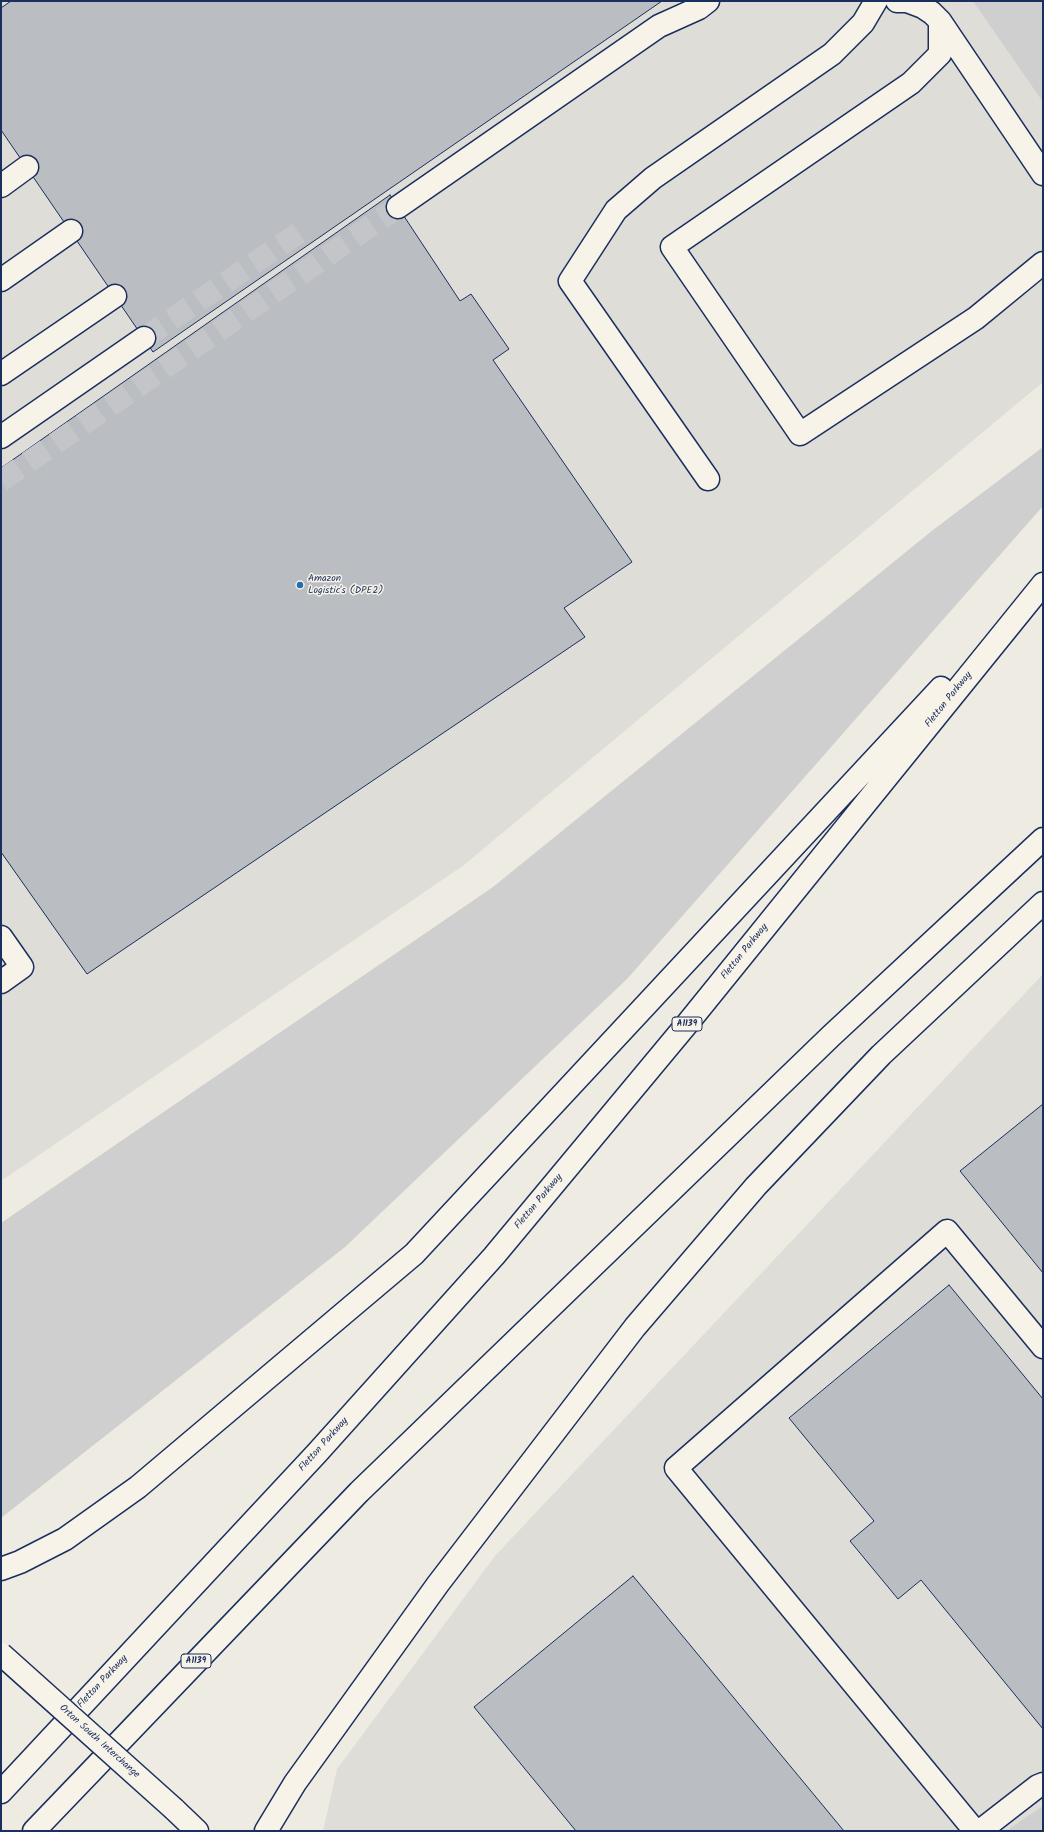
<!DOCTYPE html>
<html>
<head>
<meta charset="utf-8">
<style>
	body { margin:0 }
	#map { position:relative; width:1044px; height:1832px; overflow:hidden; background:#eeebe2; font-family:Kalam,sans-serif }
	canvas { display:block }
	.frame { position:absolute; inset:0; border:2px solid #1b2f5e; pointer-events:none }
</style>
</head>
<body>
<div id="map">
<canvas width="1044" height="1832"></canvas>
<div class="frame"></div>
</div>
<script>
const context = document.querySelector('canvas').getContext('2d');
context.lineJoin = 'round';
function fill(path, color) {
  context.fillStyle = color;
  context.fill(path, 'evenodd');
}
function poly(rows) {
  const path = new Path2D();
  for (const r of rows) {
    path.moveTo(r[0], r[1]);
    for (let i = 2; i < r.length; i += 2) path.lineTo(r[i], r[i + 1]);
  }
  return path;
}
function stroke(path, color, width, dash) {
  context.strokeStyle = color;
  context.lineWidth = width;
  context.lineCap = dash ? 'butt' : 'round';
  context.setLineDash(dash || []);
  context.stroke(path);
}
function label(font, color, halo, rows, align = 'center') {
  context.font = font + ' Kalam,sans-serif';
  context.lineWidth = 3;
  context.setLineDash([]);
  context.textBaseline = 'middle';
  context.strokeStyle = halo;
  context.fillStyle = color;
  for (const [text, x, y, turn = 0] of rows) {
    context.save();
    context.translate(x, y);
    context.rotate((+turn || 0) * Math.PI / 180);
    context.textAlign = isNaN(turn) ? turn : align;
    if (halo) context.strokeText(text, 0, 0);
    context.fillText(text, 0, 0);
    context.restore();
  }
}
const built = poly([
	[1,1,1043,1,1043,382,464,865,1,1181],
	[1043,974,1043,1831,323,1831,337,1769,495,1556]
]);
const green = poly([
	[973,1,1043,1,1043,102],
	[1043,447,1043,506,627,979,345,1247,1,1518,1,1223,493,887,933,530],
	[1043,1806,1043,1831,1006,1831]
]);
const building = poly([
	[11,1,662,1,153,352,1,130,1,8,11,1],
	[390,195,460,301,471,294,509,349,493,360,632,562,564,608,585,637,87,974,1,852,1,468,390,195],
	[1043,1104,1043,1273,960,1171,1043,1104],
	[949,1285,1043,1399,1043,1729,921,1580,898,1599,850,1541,874,1521,789,1418,949,1285],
	[633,1576,844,1831,576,1831,474,1707,633,1576]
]);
const minorTunnel = poly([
	[144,338,303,230],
	[1,481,398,207]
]);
const minor = poly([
	[897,1,907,1,923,7,932,13,940,21,1043,174],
	[940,21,940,54,911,83,672,247,800,434,976,318,1043,263],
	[1,186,27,167],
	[398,207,659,26,699,8,708,1],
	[1,280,71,231],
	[1,374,115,296],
	[1,437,144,338],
	[708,479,570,281,616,210,653,178,832,54,863,23,876,1],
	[1,937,22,967,1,982],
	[975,1831,676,1468,947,1231,1043,1347],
	[980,1831,1038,1786,1043,1784]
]);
const major = poly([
	[174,1809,197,1831]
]);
const highway = poly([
	[1,1569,20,1562,65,1539,138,1487,414,1254,941,688],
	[1,1792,317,1453,494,1256,687,1024,1043,584],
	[34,1831,359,1492,831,1036,1043,839],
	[266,1831,295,1783,438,1584,635,1327,756,1186,881,1055,1043,903]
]);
const majorBridge = poly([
	[1,1654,174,1809]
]);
const markers = [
	[300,585,4,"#1f6fb2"]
];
const shields = [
	[687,1024,30],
	[196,1661,30]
];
const shieldNames = [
	["A1139",687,1024],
	["A1139",196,1661]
];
const poiNames = [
	["Amazon",308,579],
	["Logistic's (DPE2)",308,591]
];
const streetNames = [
	["Fletton Parkway",949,700,-51],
	["Fletton Parkway",745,952,-51],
	["Fletton Parkway",539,1202,-50],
	["Fletton Parkway",324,1445,-48],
	["Fletton Parkway",103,1682,-47],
	["Orton South Interchange",99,1742,42]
];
fill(built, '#deddd8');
fill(green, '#cfcfcf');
fill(building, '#babdc2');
stroke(building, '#1b2f5e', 1);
stroke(minorTunnel, '#c4c5c8', 22, [22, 11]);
stroke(minor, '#1b2f5e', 25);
stroke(major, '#1b2f5e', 25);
stroke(highway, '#1b2f5e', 25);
stroke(minor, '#f7f3e8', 22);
stroke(major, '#f7f3e8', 22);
stroke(highway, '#f7f3e8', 22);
stroke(majorBridge, '#1b2f5e', 25, []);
stroke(majorBridge, '#f7f3e8', 22);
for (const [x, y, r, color] of markers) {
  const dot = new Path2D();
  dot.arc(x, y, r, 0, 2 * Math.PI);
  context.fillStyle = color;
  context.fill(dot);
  stroke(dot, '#f7f3e8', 1.5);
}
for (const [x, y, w] of shields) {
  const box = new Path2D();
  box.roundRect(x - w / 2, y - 7, w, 14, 3);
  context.fillStyle = '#f7f3e8';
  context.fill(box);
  stroke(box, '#1b2f5e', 1);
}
label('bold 9px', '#1b2f5e', null, shieldNames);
label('10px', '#1b2f5e', '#f7f3e8', poiNames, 'left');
label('10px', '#1b2f5e', '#f7f3e8', streetNames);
</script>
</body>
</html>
